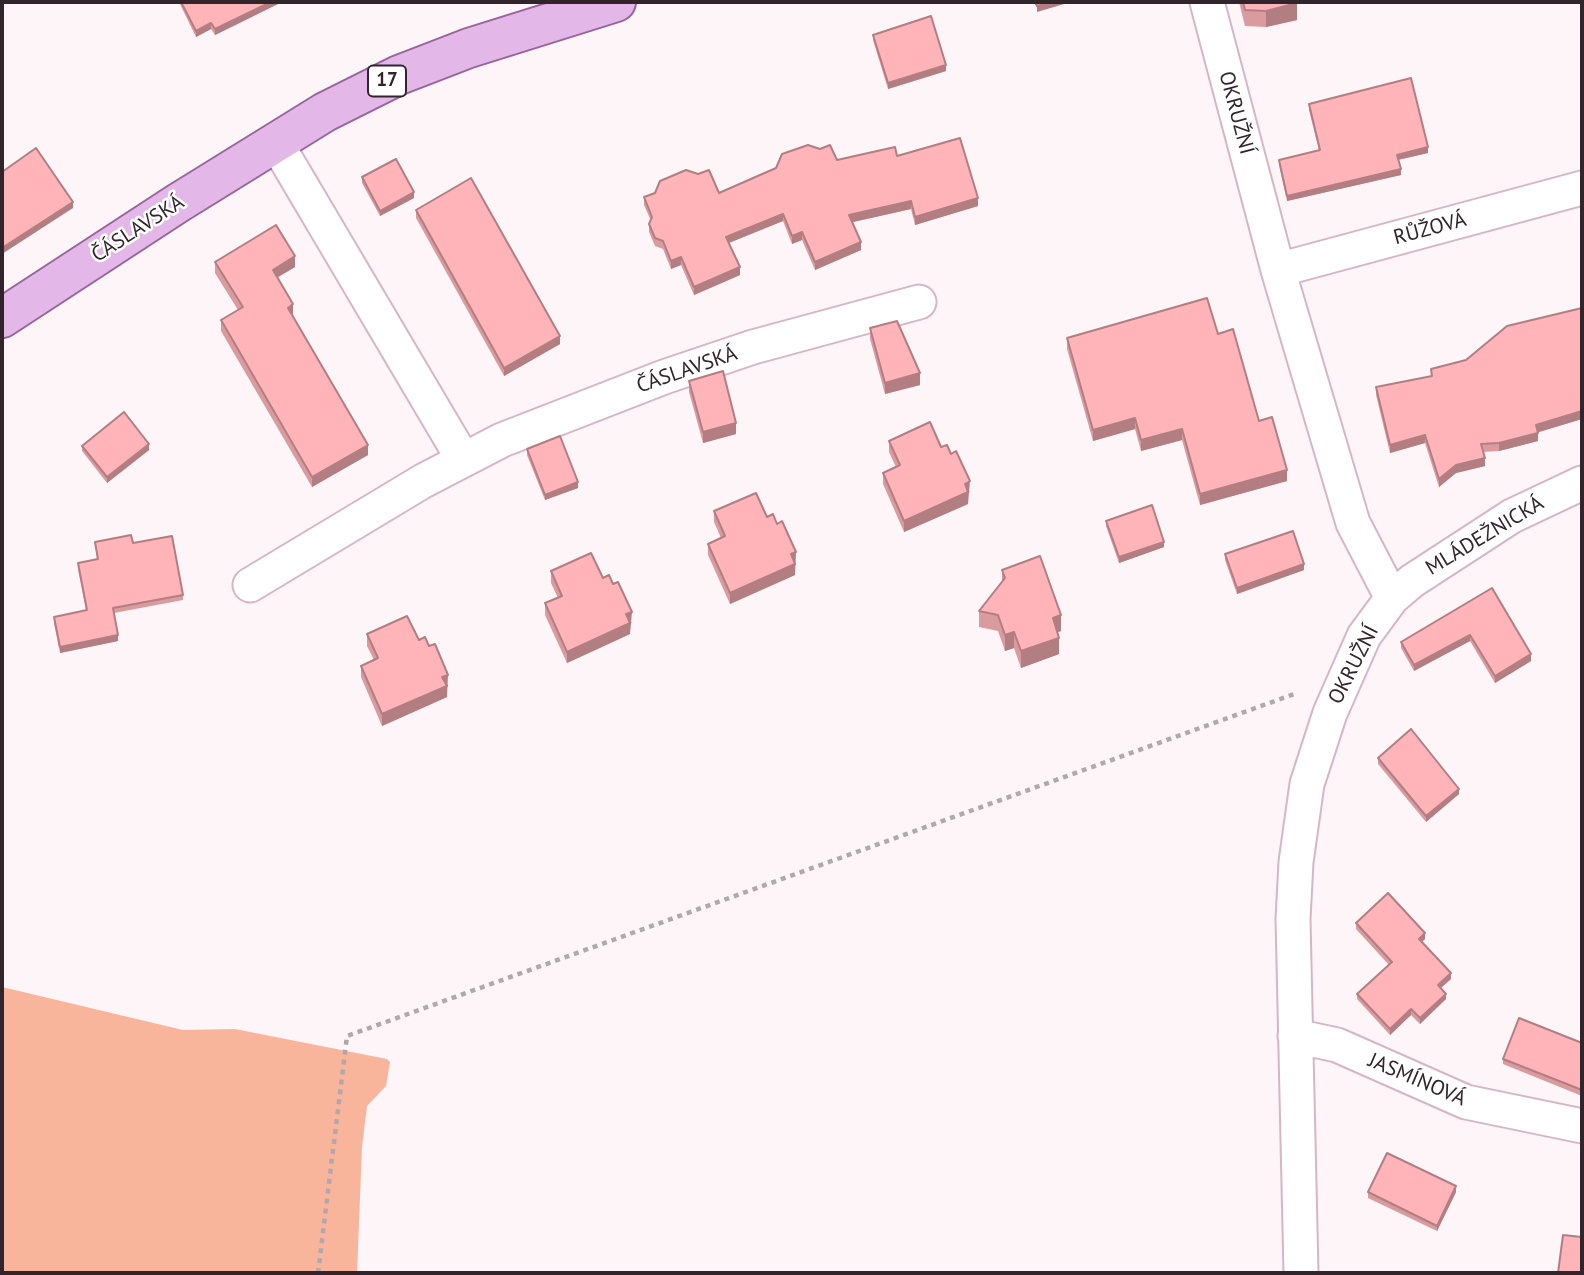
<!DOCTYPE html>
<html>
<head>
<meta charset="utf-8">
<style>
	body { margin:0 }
	#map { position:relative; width:1584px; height:1275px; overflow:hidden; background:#fdf5f8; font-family:"PT Sans",sans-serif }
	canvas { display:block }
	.frame { position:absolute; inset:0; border:4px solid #31242a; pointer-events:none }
</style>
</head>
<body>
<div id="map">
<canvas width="1584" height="1275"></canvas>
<div class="frame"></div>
</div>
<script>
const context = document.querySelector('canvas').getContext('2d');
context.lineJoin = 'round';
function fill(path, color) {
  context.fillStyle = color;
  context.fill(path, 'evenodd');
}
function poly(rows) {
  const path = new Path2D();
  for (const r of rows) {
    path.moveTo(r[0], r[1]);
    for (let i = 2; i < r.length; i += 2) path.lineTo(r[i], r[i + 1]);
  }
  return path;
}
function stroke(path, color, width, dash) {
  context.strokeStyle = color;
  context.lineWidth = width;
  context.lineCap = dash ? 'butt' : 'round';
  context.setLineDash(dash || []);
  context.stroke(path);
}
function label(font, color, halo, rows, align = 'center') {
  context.font = font + ' "PT Sans",sans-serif';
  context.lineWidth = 5;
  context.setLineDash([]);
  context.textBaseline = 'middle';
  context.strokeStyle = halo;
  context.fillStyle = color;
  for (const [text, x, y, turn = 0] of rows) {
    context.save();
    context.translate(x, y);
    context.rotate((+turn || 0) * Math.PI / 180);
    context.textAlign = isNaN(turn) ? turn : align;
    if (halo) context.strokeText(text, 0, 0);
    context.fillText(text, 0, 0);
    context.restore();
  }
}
const forest = poly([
	[2,987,183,1030,235,1029,387,1059,390,1062,386,1086,367,1106,362,1147,357,1273,2,1273]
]);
const path = poly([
	[318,1273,347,1036,1297,693]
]);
const minor = poly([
	[1207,2,1278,270,1353,523,1392,598],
	[275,141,463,459],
	[1278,270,1582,188],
	[250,585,423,481,502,440,664,377,753,347,919,302],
	[1295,1036,1337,1045,1466,1102,1582,1126],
	[1301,1273,1293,919,1296,862,1307,784,1330,713,1364,636,1392,598,1412,581,1512,516,1582,483]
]);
const primary = poly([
	[2,318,178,203,325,112,399,75,469,48,616,2]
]);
const wall = poly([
	[179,2,282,2,215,35,211,29,196,37],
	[1239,2,1297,2,1297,20,1266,27,1245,26],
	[873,35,946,71,888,89,873,40],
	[1309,104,1428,153,1398,160,1401,175,1287,201,1279,165,1279,160,1319,150,1309,110],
	[897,156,978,206,915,225,911,209,852,222,861,250,815,270,802,240,792,244,783,221,729,243,740,275,694,295,681,265,671,269,663,249,655,246,649,232,649,224,651,221,644,205,644,197,719,193,837,160],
	[362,177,414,198,380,216,362,183],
	[416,210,560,344,504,376,416,218],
	[215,262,295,267,278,277,293,315,292,315,368,455,312,487,221,331,221,320,238,310,215,273],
	[870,328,920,385,885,394,870,339],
	[1218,334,1287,481,1200,505,1182,440,1141,451,1135,429,1093,441,1067,349,1067,338],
	[1431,369,1582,419,1538,432,1538,441,1499,451,1483,452,1485,466,1456,473,1439,487,1425,443,1390,453,1376,395,1376,387,1431,376],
	[689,381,736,434,703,443,689,392],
	[889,441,941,447,970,492,968,493,968,504,904,532,883,484,883,473,896,467,889,452],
	[82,446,149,450,107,483,82,451],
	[527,449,578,488,545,500,527,455],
	[714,511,767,517,796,564,795,564,795,575,730,604,708,555,708,544,721,538,714,522],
	[1106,521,1164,547,1119,563,1106,526],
	[95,542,133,543,183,595,183,600,114,613,118,641,60,653,54,623,54,617,86,610,78,569,78,563,97,560],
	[1225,554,1304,570,1237,594,1225,560],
	[1002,570,1061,631,1057,632,1059,654,1021,668,1014,648,1005,651,998,631,979,627,979,611,1002,582],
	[551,571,603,578,632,623,630,623,630,634,567,663,545,615,545,603,558,598,551,583],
	[1492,588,1531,661,1495,683,1470,641,1414,671,1401,648,1401,642],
	[367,634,419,640,448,686,447,686,447,697,382,726,361,677,361,666,374,660,367,646],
	[1378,758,1459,794,1426,822,1378,764],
	[1356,923,1425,939,1422,942,1451,979,1441,988,1446,999,1420,1024,1411,1015,1390,1035,1357,999,1357,994,1389,965,1356,929],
	[1582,1043,1582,1096,1503,1064,1503,1059],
	[1368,1192,1456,1192,1437,1231,1368,1198]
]);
const shadedWall = poly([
	[271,2,282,2,215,35,215,29],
	[1052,2,1071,2,1037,12,1037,6],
	[1297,3,1297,20,1266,27,1266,11],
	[211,23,211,29,196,37,196,31],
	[946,65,946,71,888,89,888,83],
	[1428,147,1428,153,1397,160,1397,155],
	[1401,169,1401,175,1287,201,1287,196],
	[414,192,414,198,380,216,380,211],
	[978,198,978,206,915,225,915,217],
	[911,201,911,209,849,223,849,215],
	[73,202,73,208,2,254,2,248],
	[783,214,783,221,726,244,726,237],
	[802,232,802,240,792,244,792,236],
	[861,242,861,250,815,270,815,262],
	[295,256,295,267,273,280,273,270],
	[681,257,681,265,671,269,671,261],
	[740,267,740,275,694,295,694,287],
	[293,304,293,315,288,318,288,308],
	[560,336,560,344,504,376,504,368],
	[920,373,920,385,885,394,885,383],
	[1582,411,1582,419,1536,433,1536,425],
	[1135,418,1135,429,1093,441,1093,430],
	[736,423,736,434,703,443,703,432],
	[1182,429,1182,440,1141,451,1141,440],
	[1538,433,1538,441,1499,451,1499,443],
	[1425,435,1425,443,1390,453,1390,445],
	[149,444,149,450,107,483,107,477],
	[368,445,368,455,312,487,312,477],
	[1485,458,1485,466,1456,473,1439,487,1439,479,1456,465],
	[1287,470,1287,481,1200,505,1200,494],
	[970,481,968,504,904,532,904,521],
	[578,482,578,488,545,500,545,495],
	[1164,542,1164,547,1119,563,1119,557],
	[796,552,795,575,730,604,730,593,791,554],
	[1304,564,1304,570,1237,594,1237,588],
	[632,612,630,634,567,663,567,652,626,614],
	[1061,615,1061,631,1053,634,1053,618],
	[1014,632,1014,648,1005,651,1005,635],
	[118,635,118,641,60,653,60,647],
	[1470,635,1470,641,1414,671,1414,665],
	[1059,638,1059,654,1021,668,1021,651],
	[1531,654,1531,661,1495,683,1495,676],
	[448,675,447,697,382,726,382,714,442,677],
	[1459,789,1459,794,1426,822,1426,816],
	[1425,933,1425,939,1419,944,1419,939],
	[1451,973,1451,979,1438,990,1438,985],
	[1446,994,1446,999,1420,1024,1420,1018],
	[1411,1009,1411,1015,1390,1035,1390,1029],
	[1456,1186,1456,1192,1437,1231,1437,1226]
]);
const building = poly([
	[181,2,271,2,215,29,211,23,196,31,181,2],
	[1035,2,1052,2,1037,6,1035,2],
	[1243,2,1297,2,1297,3,1266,11,1245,10,1243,2],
	[931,16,946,65,888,83,873,35,931,16],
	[1411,78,1428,147,1397,155,1401,169,1287,196,1279,160,1320,150,1309,104,1411,78],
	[960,138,978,198,915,217,911,201,849,215,861,242,815,262,802,232,792,236,783,214,726,237,740,267,694,287,681,257,671,261,663,241,655,238,649,224,652,217,644,197,655,193,660,181,686,170,698,174,709,170,719,193,776,168,782,154,808,145,820,149,830,145,837,160,895,147,897,156,960,138],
	[36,148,73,202,2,248,2,172,36,148],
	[396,159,414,192,380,211,362,177,396,159],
	[471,178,560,336,504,368,416,210,471,178],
	[276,225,295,256,273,270,293,304,288,308,368,445,312,477,221,320,243,307,215,262,276,225],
	[1207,298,1218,334,1233,329,1259,421,1272,417,1287,470,1200,494,1182,429,1141,440,1135,418,1093,430,1067,338,1207,298],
	[1582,308,1582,411,1536,425,1538,433,1499,443,1481,444,1485,458,1456,465,1439,479,1425,435,1390,445,1376,387,1432,376,1431,369,1466,360,1507,326,1582,308],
	[897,321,920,373,885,383,870,328,897,321],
	[723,371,736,423,703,432,689,381,723,371],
	[124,412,149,444,107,477,82,446,124,412],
	[930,422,941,447,947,445,951,454,956,451,970,481,965,484,968,492,904,521,883,473,900,465,889,441,930,422],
	[560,436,578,482,545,495,527,449,560,436],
	[756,493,767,517,773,514,777,524,782,521,796,552,791,554,795,564,730,593,708,544,725,536,714,511,756,493],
	[1152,505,1164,542,1119,557,1106,521,1152,505],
	[1293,531,1304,564,1237,588,1225,554,1293,531],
	[131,535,133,543,172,536,183,595,113,608,118,635,60,647,54,617,87,610,78,563,98,559,95,542,131,535],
	[591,553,603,578,609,575,613,584,618,582,632,612,626,614,630,623,567,652,545,603,562,596,551,571,591,553],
	[1040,556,1061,615,1053,618,1059,638,1021,651,1014,632,1005,635,998,615,979,611,1005,578,1002,570,1040,556],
	[1492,588,1531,654,1495,676,1470,635,1414,665,1401,642,1492,588],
	[407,616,419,640,425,637,429,646,435,644,448,675,442,677,447,686,382,714,361,666,378,658,367,634,407,616],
	[1411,729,1459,789,1426,816,1378,758,1411,729],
	[1388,893,1425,933,1419,939,1451,973,1438,985,1446,994,1420,1018,1411,1009,1390,1029,1357,994,1392,962,1356,923,1388,893],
	[1519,1018,1582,1043,1582,1090,1503,1059,1519,1018],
	[1387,1153,1456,1186,1437,1226,1368,1192,1387,1153],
	[1563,1235,1582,1237,1582,1273,1558,1273,1563,1235]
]);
const shields = [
	[387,81,38]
];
const shieldNames = [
	["17",387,81]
];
const streetNames = [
	["OKRUŽNÍ",1236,113,75],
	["ČÁSLAVSKÁ",138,229,-33],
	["RŮŽOVÁ",1430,229,-15],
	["ČÁSLAVSKÁ",687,370,-19],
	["MLÁDEŽNICKÁ",1485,536,-31],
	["OKRUŽNÍ",1354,665,-63],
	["JASMÍNOVÁ",1417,1080,23]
];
fill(forest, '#f9b49c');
stroke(minor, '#d8b5c5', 37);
stroke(primary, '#98659b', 42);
stroke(path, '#b2a8ac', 4.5, [5, 5]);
stroke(minor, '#fff', 33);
stroke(primary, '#e3b8e8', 38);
fill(wall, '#da9b9f');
fill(shadedWall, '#b27e82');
fill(building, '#feb4b9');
stroke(building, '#b27e82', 2);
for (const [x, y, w] of shields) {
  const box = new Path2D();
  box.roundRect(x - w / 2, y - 15.5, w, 31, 5);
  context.fillStyle = '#fff';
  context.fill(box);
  stroke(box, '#31242a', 2);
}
label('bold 19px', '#31242a', null, shieldNames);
label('21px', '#31242a', '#fff', streetNames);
</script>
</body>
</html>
